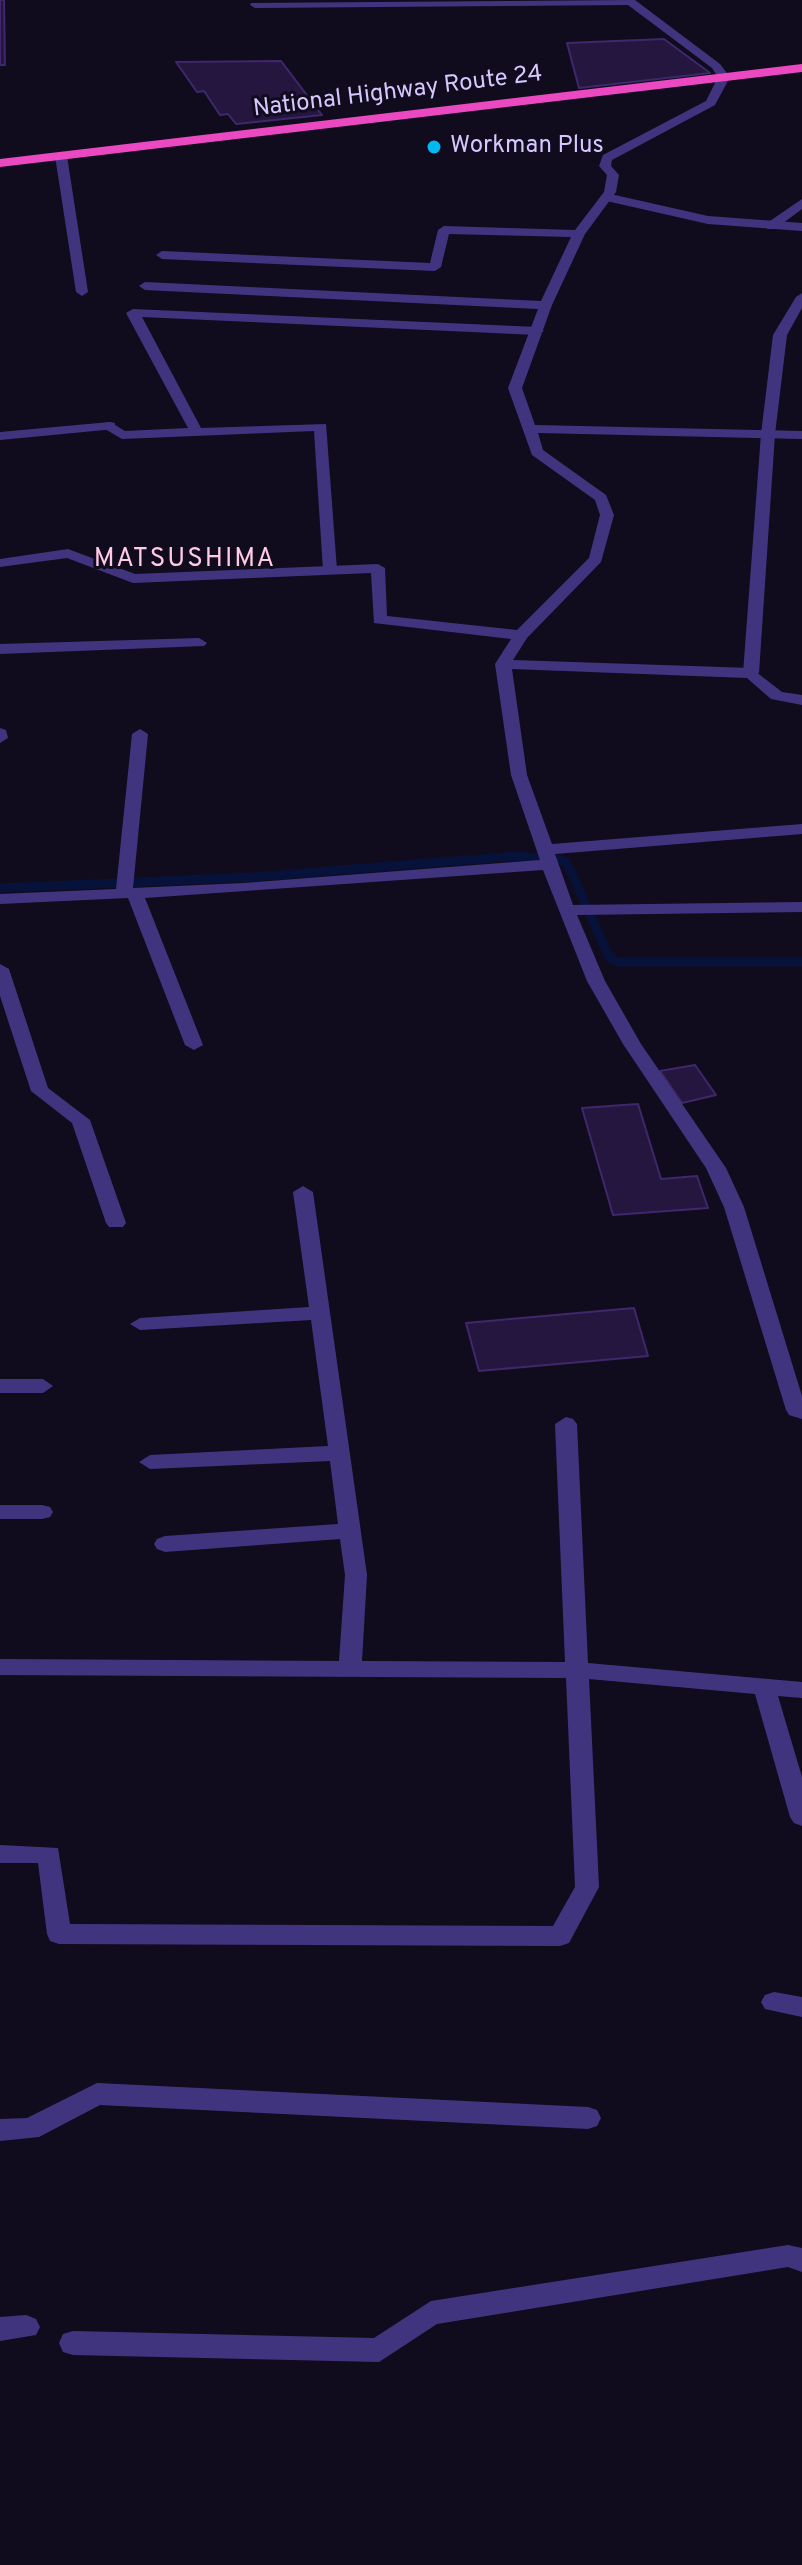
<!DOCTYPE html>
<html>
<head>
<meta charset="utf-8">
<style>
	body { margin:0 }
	canvas { display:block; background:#110b1e }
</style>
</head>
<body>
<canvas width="802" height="2565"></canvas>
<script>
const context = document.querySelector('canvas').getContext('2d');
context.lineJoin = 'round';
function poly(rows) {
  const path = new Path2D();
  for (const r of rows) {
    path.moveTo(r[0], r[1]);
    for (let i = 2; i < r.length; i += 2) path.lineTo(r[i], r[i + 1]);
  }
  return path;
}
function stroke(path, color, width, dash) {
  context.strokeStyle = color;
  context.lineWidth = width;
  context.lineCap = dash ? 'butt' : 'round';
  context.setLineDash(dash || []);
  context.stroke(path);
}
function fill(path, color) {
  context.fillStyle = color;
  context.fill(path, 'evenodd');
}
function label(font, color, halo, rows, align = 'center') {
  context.font = font + ' Overpass,sans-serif';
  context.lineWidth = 6;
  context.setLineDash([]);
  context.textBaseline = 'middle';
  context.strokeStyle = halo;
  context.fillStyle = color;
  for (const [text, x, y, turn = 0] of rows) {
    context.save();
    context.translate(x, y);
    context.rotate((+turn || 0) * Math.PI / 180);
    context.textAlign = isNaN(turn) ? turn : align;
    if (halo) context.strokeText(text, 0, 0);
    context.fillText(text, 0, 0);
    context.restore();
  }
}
const stream = poly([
	[0,888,253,877,517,856,561,860,567,863,609,957,618,962,802,962]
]);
const building = poly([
	[0,0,4,0,5,65,0,65,0,0],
	[664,39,710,73,579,88,567,43,664,39],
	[281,61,322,115,236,124,228,114,220,115,204,91,197,92,176,62,281,61],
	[695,1065,716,1095,682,1103,660,1071,695,1065],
	[638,1104,661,1179,697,1176,708,1208,613,1215,582,1108,638,1104],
	[634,1308,648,1356,479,1371,466,1323,634,1308]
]);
const service = poly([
	[606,193,708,216,802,223,802,231,708,224,602,200,600,197,606,193],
	[802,293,802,308,787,335,775,434,759,673,751,678,743,673,761,434,773,335,796,297,802,293],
	[133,309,537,327,544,331,537,335,142,317,201,428,326,424,337,570,330,574,323,570,314,431,122,439,105,429,105,423,110,422,125,431,188,428,126,313,133,309]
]);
const minor = poly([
	[635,0,720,64,730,77,715,105,612,160,611,166,619,175,616,192,585,234,552,305,522,388,535,425,802,431,802,439,538,433,543,450,606,495,614,515,601,562,527,638,513,660,751,668,782,692,802,695,802,705,771,699,747,678,512,669,527,775,552,844,802,824,802,834,555,854,573,905,802,902,802,912,577,915,605,981,641,1044,726,1168,744,1207,802,1396,802,1419,789,1415,786,1410,724,1207,706,1168,623,1044,587,981,543,870,145,898,203,1045,194,1050,185,1045,128,898,0,904,0,894,116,889,132,734,140,729,148,734,133,888,244,883,540,860,511,775,495,664,511,639,374,623,371,573,133,583,67,558,0,567,0,559,68,549,135,574,378,564,385,568,387,616,517,630,589,558,600,515,595,500,532,455,508,388,538,309,145,290,139,286,145,282,541,301,571,237,449,234,441,267,435,271,162,259,156,255,162,251,430,263,438,230,444,226,575,230,604,192,607,175,599,166,603,155,706,101,718,77,712,68,628,5,255,8,250,5,251,3,635,0],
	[61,152,67,156,88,292,82,296,76,292,55,156,61,152],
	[802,199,802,209,775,229,767,229,767,223,802,199],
	[110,422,115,423,115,429,0,440,0,432,110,422],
	[199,638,207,643,204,646,0,654,0,644,199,638],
	[0,728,6,730,8,738,0,743,0,728],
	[0,964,9,969,48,1088,90,1120,126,1223,123,1227,109,1227,106,1223,72,1123,31,1091,0,996,0,964],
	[303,1186,313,1192,367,1575,362,1661,565,1662,555,1424,566,1417,573,1419,577,1424,588,1663,802,1682,802,1698,778,1696,802,1777,802,1826,794,1823,790,1817,755,1694,589,1679,599,1887,569,1943,560,1946,59,1944,50,1941,47,1934,38,1863,0,1863,0,1845,58,1848,70,1924,553,1926,575,1887,566,1678,0,1675,0,1659,339,1661,345,1575,340,1539,165,1552,157,1549,154,1544,157,1539,165,1536,338,1524,330,1461,150,1469,139,1462,150,1455,328,1446,311,1320,140,1330,130,1324,140,1318,309,1307,293,1192,303,1186],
	[0,1379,43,1379,53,1386,43,1393,0,1393,0,1379],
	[0,1505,42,1505,50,1507,53,1512,50,1517,42,1519,0,1519,0,1505],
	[774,1992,802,1997,802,2017,765,2009,761,2002,765,1995,774,1992],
	[97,2083,588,2107,597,2110,601,2118,597,2126,588,2129,100,2105,39,2137,0,2141,0,2119,27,2118,97,2083],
	[788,2245,802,2248,802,2272,788,2267,437,2324,379,2362,73,2355,63,2352,59,2343,63,2334,73,2331,374,2338,431,2301,788,2245],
	[26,2315,36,2319,40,2327,36,2335,0,2341,0,2317,26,2315]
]);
const trunk = poly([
	[802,64,802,72,0,167,0,159,802,64]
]);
const markers = [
	[434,147,8,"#00b9f3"]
];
const farStreetnames = [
	["National Highway Route 24",398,93,-7]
];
const farPoinames = [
	["Workman Plus",450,147]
];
const farQuarternames = [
	["MATSUSHIMA",185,561]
];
stroke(stream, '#07123b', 9);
fill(building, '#24163f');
stroke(building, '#3f276c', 2);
fill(service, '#41347f');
fill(minor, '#41347f');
fill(trunk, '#ea49c1');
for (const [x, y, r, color] of markers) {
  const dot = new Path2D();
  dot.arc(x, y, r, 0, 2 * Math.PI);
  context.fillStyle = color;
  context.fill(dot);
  stroke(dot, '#110b1e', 3);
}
label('24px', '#d6c8ff', '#110b1e', farStreetnames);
label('24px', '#d6c8ff', '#110b1e', farPoinames, 'left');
context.letterSpacing = '2px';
label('26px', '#ffcae4', '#110b1e', farQuarternames);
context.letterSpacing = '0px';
</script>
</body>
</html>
